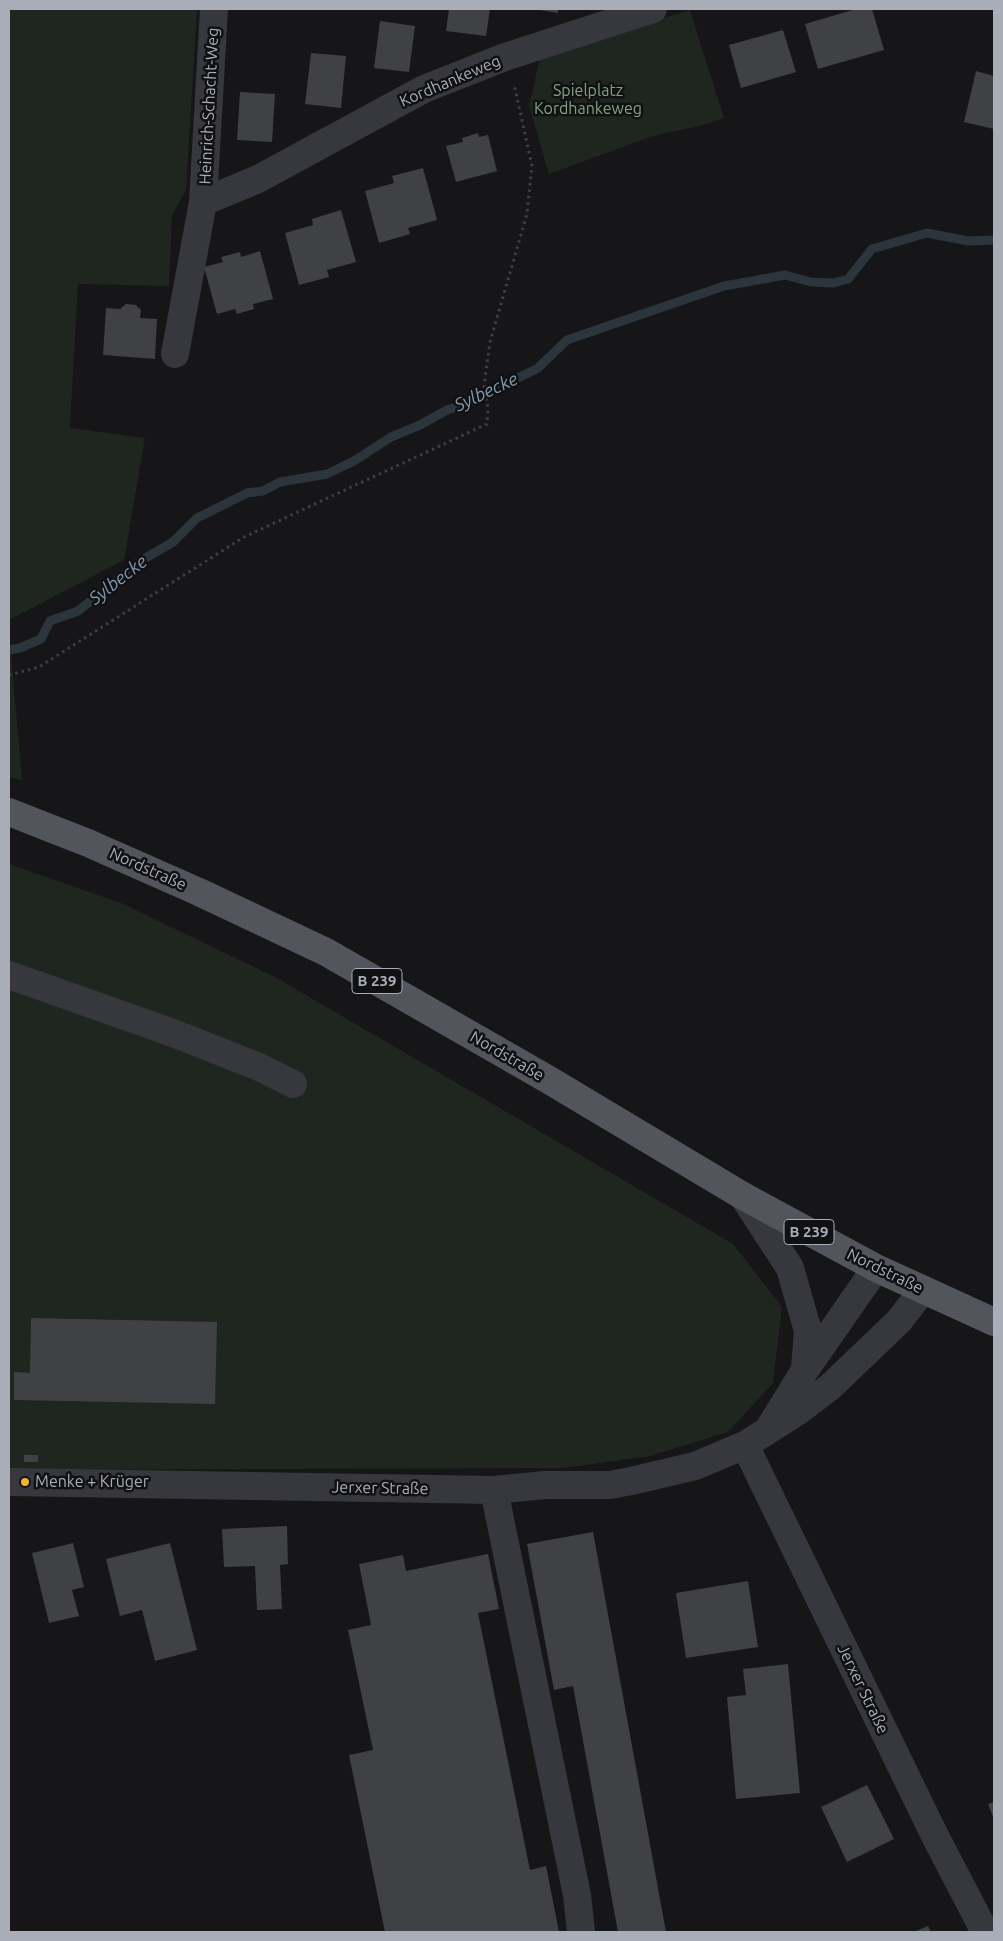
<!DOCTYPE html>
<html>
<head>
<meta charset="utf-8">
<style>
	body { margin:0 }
	#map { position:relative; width:1003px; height:1941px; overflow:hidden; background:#161618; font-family:Ubuntu,sans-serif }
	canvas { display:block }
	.frame { position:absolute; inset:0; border:10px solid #a8adb8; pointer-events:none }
</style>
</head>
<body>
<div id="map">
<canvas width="1003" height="1941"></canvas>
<div class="frame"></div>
</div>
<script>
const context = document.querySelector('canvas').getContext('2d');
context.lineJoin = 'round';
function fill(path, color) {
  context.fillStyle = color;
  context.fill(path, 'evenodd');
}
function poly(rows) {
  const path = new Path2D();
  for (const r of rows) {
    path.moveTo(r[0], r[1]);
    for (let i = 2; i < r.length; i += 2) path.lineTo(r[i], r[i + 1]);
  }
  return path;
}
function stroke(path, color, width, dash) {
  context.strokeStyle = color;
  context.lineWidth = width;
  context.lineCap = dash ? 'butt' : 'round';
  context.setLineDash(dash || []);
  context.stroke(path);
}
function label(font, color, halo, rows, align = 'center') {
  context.font = font + ' Ubuntu,sans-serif';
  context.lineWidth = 5;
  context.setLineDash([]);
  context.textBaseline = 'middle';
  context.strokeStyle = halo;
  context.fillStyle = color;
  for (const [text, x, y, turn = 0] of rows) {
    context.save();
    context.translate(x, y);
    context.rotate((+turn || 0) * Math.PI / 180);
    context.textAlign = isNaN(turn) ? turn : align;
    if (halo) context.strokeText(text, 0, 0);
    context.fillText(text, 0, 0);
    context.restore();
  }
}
const green = poly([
	[9,9,197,9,186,190,172,215,169,286,78,284,70,428,145,438,124,560,9,620],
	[690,10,724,118,703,125,653,136,549,174,529,106,539,62,537,57],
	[9,632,22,780,9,777],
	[9,864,121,903,275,977,733,1244,782,1307,773,1383,728,1432,650,1456,564,1468,9,1470]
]);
const stream = poly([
	[9,650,20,648,41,639,50,621,78,611,142,560,173,542,197,518,247,493,263,491,280,482,327,474,354,461,391,437,420,425,447,410,471,402,538,368,567,340,724,286,785,275,811,282,833,283,848,279,872,249,927,233,968,241,994,240]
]);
const building = poly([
	[449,9,490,9,486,36,446,31],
	[533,9,558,9,558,13],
	[856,9,872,9,884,50,818,69,805,24],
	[380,21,415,26,409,72,374,68],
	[783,30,796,72,741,88,729,45],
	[311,53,346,56,341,108,305,104],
	[976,71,994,76,994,129,964,122],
	[240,92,275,94,272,142,237,140],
	[478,133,479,137,488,135,497,171,456,182,446,146,463,142,462,138],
	[423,168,437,220,408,228,410,234,379,243,365,191,394,183,392,176],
	[341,210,356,262,327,270,329,277,299,285,285,233,313,225,312,219],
	[260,251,273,299,253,304,254,309,237,314,235,309,217,314,204,267,223,262,221,257,240,252,241,257],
	[126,304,136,305,141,310,140,318,157,319,155,359,103,355,106,308,120,309],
	[31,1318,217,1322,215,1404,14,1400,14,1372,30,1373],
	[24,1455,38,1455,38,1462,24,1462],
	[287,1526,288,1564,280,1565,282,1609,257,1610,255,1566,224,1567,222,1529],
	[593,1532,666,1932,618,1932,573,1686,554,1690,527,1544],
	[73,1543,84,1587,72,1590,79,1616,49,1623,32,1553],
	[170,1543,197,1650,155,1661,142,1610,120,1616,106,1559],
	[488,1554,499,1609,478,1613,530,1870,546,1866,559,1932,385,1932,349,1755,373,1750,348,1630,371,1625,359,1564,403,1555,406,1571],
	[748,1581,758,1647,686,1658,676,1593],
	[788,1664,800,1793,736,1799,727,1697,746,1695,743,1669],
	[867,1785,894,1839,847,1862,821,1807],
	[994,1802,994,1819,988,1804],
	[928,1926,931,1932,914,1932]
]);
const path = poly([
	[9,675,39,667,244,537,487,424,488,408,484,385,490,342,527,214,532,166,514,84]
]);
const minor = poly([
	[203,202,258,179,424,89,505,57,653,9],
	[175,354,203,202,214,9],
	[9,975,173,1033,259,1067,293,1084],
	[743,1196,790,1268,808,1331,805,1368],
	[771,1425,805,1370,876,1268],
	[745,1445,935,1836,985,1932],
	[9,1482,494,1490,545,1485,610,1485,631,1481,695,1466,745,1445,800,1410,830,1387,899,1321,923,1290],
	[494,1490,577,1895,581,1932]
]);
const major = poly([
	[9,812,88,843,199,892,326,952,549,1080,743,1196,876,1268,994,1322]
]);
const markers = [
	[25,1482,5,"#f2b134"]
];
const shields = [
	[377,981,50],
	[809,1232,50]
];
const shieldNames = [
	["B 239",377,981],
	["B 239",809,1232]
];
const streetNames = [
	["Kordhankeweg",450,81,-23],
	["Heinrich-Schacht-Weg",209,106,-87],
	["Nordstraße",148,869,24],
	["Nordstraße",507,1056,30],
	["Nordstraße",885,1271,26],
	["Jerxer Straße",380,1488,1],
	["Jerxer Straße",863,1689,64]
];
const parkNames = [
	["Spielplatz",588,91],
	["Kordhankeweg",588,109]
];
const poiNames = [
	["Menke + Krüger",35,1482]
];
const waterNames = [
	["Sylbecke",486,392,-25],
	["Sylbecke",118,580,-38]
];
fill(green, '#1e261f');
stroke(stream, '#2c353c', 9);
fill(building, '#404145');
stroke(path, '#3d3f44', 3, [2.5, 4]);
stroke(minor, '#37383d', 28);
stroke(major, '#53555c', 28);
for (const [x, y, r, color] of markers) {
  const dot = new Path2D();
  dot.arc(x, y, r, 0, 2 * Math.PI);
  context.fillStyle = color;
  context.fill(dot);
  stroke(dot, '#111113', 2);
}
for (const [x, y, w] of shields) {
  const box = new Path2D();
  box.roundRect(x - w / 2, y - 12.5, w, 25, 4);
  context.fillStyle = '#111113';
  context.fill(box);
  stroke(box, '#a8adb8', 1);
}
label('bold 15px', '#a8adb8', null, shieldNames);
label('16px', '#a8adb8', '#111113', streetNames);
label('16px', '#7fa381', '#111113', parkNames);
label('16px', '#a8adb8', '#111113', poiNames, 'left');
label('italic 18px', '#7f9bb3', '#111113', waterNames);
</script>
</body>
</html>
